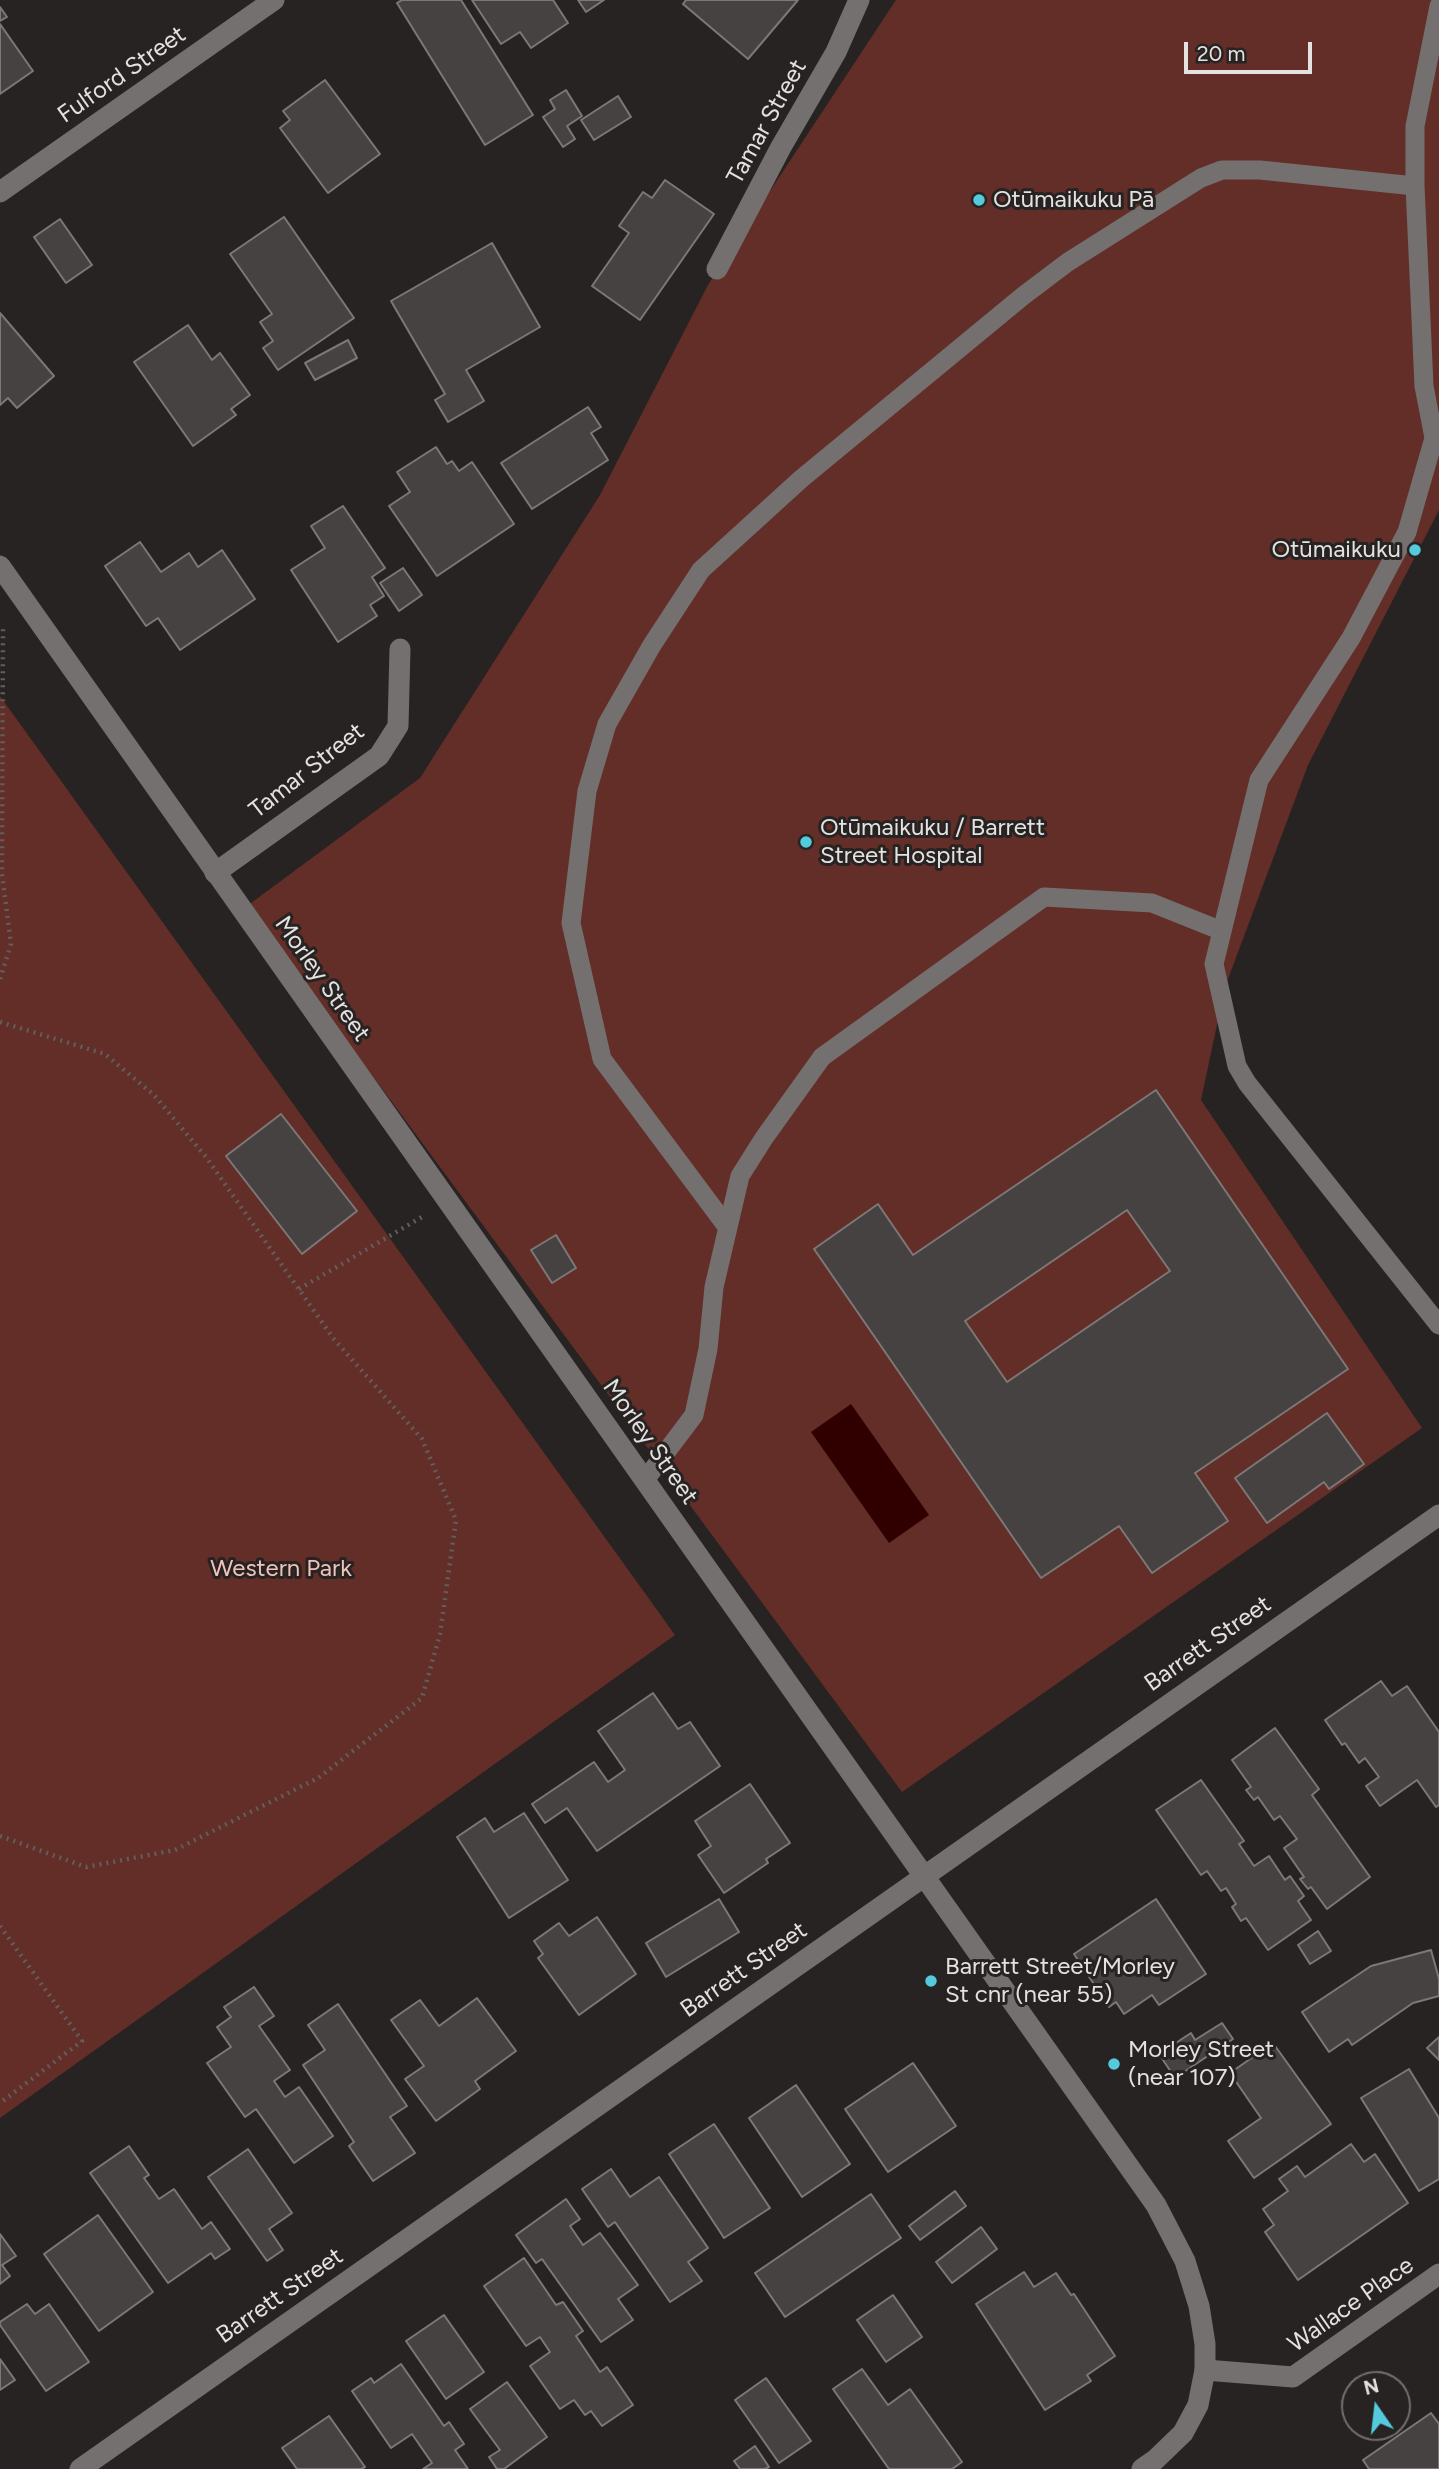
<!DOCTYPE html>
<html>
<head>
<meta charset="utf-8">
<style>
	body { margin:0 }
	#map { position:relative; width:1439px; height:2469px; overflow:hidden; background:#262322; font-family:Figtree,sans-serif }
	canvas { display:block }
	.north { position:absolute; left:1341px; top:2371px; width:70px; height:70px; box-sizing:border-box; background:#262322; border:2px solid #726f6e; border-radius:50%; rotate:346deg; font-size:19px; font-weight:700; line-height:28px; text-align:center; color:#e4e2e1 }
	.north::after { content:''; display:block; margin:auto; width:24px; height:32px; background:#54cadc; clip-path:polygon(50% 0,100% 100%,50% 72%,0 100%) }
	.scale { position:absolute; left:1184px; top:42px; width:128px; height:32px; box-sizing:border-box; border:4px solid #e4e2e1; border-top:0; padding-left:9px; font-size:21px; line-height:24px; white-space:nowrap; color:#e4e2e1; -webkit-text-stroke:5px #262322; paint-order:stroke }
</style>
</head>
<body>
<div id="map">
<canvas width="1439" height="2469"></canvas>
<div class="north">N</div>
<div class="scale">20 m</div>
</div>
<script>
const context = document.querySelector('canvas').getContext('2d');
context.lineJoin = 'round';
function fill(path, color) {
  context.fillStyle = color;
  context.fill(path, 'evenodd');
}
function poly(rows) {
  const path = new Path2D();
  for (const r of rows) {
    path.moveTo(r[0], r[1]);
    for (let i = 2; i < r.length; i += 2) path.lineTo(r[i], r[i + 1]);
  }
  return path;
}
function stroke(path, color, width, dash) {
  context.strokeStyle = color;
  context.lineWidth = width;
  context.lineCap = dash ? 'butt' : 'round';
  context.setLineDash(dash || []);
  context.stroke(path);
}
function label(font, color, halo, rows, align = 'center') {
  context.font = font + ' Figtree,sans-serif';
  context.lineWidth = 6;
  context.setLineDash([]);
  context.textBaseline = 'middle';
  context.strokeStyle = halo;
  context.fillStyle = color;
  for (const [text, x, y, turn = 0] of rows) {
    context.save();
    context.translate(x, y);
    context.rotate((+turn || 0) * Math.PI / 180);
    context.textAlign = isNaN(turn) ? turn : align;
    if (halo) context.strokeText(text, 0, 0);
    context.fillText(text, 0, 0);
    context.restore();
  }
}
const green = poly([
	[896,0,1439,0,1439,510,1308,765,1225,987,1201,1100,1422,1428,902,1792,247,906,420,778,600,495,708,285],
	[0,696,675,1635,0,2118]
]);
const water = poly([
	[851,1404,929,1515,889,1543,811,1432]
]);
const building = poly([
	[402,0,461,0,533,115,485,145,397,3,402,0],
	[472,0,553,0,568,23,531,48,520,32,501,44,472,0],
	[578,0,604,0,586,12,578,0],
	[686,0,798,0,748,59,683,4,686,0],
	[0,7,7,17,0,21,0,7],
	[0,24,33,71,0,94,0,24],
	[325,80,380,154,328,193,280,128,290,120,283,111,325,80],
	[566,90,582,116,567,126,575,139,563,147,543,117,555,109,550,100,566,90],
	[618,96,631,117,594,140,581,120,618,96],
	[665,180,714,214,640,320,592,286,629,233,619,226,643,192,652,198,665,180],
	[284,217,354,318,278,370,263,348,273,341,260,322,272,314,230,254,284,217],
	[60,219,92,265,66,283,34,237,60,219],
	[492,243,540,327,466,370,484,401,448,422,435,400,445,394,391,301,492,243],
	[0,313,54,376,17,408,8,398,0,405,0,313],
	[188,325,212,360,220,353,250,395,231,409,236,415,193,446,134,362,188,325],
	[348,340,357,358,315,380,305,363,348,340],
	[588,407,601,427,591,433,608,460,532,509,501,463,588,407],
	[436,447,447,464,452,461,459,471,472,462,514,524,437,576,389,506,410,492,397,472,436,447],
	[343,506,385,568,372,577,384,596,370,605,377,616,338,642,291,570,325,548,311,526,343,506],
	[140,542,161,572,189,553,198,567,222,550,255,599,180,650,158,618,146,626,105,566,140,542],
	[403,568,422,595,399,611,380,583,403,568],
	[1156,1090,1348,1369,1195,1473,1228,1521,1152,1573,1119,1526,1041,1578,814,1249,878,1204,913,1255,1156,1090],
	[1127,1210,1170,1271,1007,1382,965,1321,1127,1210],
	[281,1114,357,1211,302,1254,226,1156,281,1114],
	[556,1235,576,1268,552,1283,531,1250,556,1235],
	[1327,1413,1364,1464,1329,1489,1324,1482,1267,1523,1235,1478,1327,1413],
	[1381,1681,1392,1696,1407,1686,1439,1732,1439,1805,1436,1807,1417,1780,1380,1806,1366,1786,1379,1777,1365,1758,1359,1763,1345,1743,1342,1745,1325,1720,1381,1681],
	[653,1693,678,1729,690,1722,720,1766,597,1851,567,1808,545,1823,532,1804,594,1762,608,1782,625,1770,598,1731,653,1693],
	[1275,1728,1319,1789,1312,1795,1370,1877,1327,1909,1311,1887,1308,1889,1300,1879,1304,1877,1284,1848,1297,1839,1280,1816,1274,1820,1258,1797,1254,1800,1246,1790,1251,1787,1232,1760,1275,1728],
	[1201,1780,1244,1841,1239,1844,1254,1866,1269,1856,1285,1880,1290,1876,1304,1896,1298,1901,1311,1920,1268,1950,1246,1918,1241,1921,1232,1907,1236,1904,1226,1888,1221,1891,1207,1871,1201,1875,1156,1810,1201,1780],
	[750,1784,790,1843,766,1859,768,1863,724,1893,698,1855,711,1846,695,1821,750,1784],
	[524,1813,568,1880,509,1918,457,1837,485,1818,494,1832,524,1813],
	[719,1899,739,1932,666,1977,646,1943,719,1899],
	[1156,1899,1206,1974,1159,2005,1152,1995,1124,2014,1116,2002,1109,2007,1074,1954,1156,1899],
	[597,1917,636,1974,579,2015,538,1958,543,1954,534,1941,559,1923,569,1936,597,1917],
	[1318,1931,1331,1951,1310,1964,1298,1945,1318,1931],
	[1431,1950,1439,1979,1439,1996,1413,2003,1352,2045,1348,2039,1329,2052,1302,2012,1371,1966,1431,1950],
	[254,1987,274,2016,259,2026,290,2070,274,2081,285,2097,299,2087,333,2136,294,2163,256,2109,245,2117,207,2063,231,2047,217,2027,231,2017,224,2007,254,1987],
	[477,1998,516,2051,475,2081,480,2089,436,2121,405,2079,424,2066,391,2020,420,2000,439,2026,477,1998],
	[338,2004,407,2106,390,2117,415,2153,373,2181,349,2146,354,2142,303,2065,325,2050,308,2025,338,2004],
	[1222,2023,1233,2039,1175,2078,1159,2054,1191,2033,1195,2040,1222,2023],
	[1439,2037,1439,2060,1427,2048,1439,2037],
	[1273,2043,1331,2124,1254,2178,1228,2141,1261,2118,1230,2073,1273,2043],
	[913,2063,956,2126,888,2172,845,2109,913,2063],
	[1409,2069,1439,2118,1439,2179,1419,2191,1361,2098,1409,2069],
	[796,2085,850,2164,802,2197,749,2118,796,2085],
	[714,2124,770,2208,724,2238,669,2154,714,2124],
	[1351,2144,1364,2162,1375,2154,1408,2203,1298,2280,1265,2232,1274,2225,1263,2209,1288,2191,1279,2179,1297,2166,1305,2177,1351,2144],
	[129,2146,149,2175,144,2178,159,2199,174,2189,202,2229,211,2222,230,2249,215,2259,211,2253,168,2283,90,2173,129,2146],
	[248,2149,292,2213,269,2229,283,2250,267,2261,208,2177,248,2149],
	[611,2169,630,2197,659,2177,708,2248,688,2262,702,2281,670,2302,615,2222,608,2227,582,2189,611,2169],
	[955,2191,966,2206,920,2240,909,2226,955,2191],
	[871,2194,901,2238,785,2317,755,2273,871,2194],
	[566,2199,580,2219,570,2226,583,2245,600,2233,638,2285,618,2299,633,2320,601,2342,542,2259,536,2263,516,2235,566,2199],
	[98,2215,153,2292,99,2331,44,2254,98,2215],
	[981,2227,997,2249,952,2283,936,2262,981,2227],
	[0,2234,16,2256,2,2265,10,2276,0,2284,0,2234],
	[524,2258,556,2305,563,2302,583,2331,576,2336,600,2372,607,2367,633,2405,602,2426,591,2411,585,2415,574,2400,560,2409,530,2366,550,2352,540,2337,526,2346,484,2286,524,2258],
	[1024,2272,1034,2287,1056,2273,1071,2295,1074,2294,1115,2356,1087,2375,1091,2381,1045,2410,976,2304,1024,2272],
	[893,2295,922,2337,886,2362,857,2320,893,2295],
	[27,2304,35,2314,49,2304,89,2362,46,2391,0,2325,0,2322,27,2304],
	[444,2315,484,2372,446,2399,406,2341,444,2315],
	[0,2359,15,2380,0,2390,0,2359],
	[401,2364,444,2426,449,2422,464,2444,455,2450,468,2469,423,2469,432,2463,412,2434,391,2448,352,2391,371,2378,374,2383,401,2364],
	[862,2369,888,2405,910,2389,962,2462,952,2469,889,2469,833,2389,862,2369],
	[766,2378,811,2441,779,2463,735,2400,766,2378],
	[507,2382,547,2437,504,2469,497,2469,489,2457,500,2450,470,2409,507,2382],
	[1431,2413,1439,2424,1439,2469,1369,2469,1363,2460,1431,2413],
	[329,2416,365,2467,361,2469,297,2469,282,2448,329,2416],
	[755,2446,769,2467,765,2469,740,2469,734,2461,755,2446]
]);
const path = poly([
	[0,979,11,944,2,874,3,629],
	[0,1022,105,1054,154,1095,206,1157,333,1338,422,1439,456,1520,440,1634,422,1698,318,1778,175,1850,86,1867,0,1836],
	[299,1289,422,1217],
	[0,1926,82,2041,0,2103]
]);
const service = poly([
	[1439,6,1415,126,1415,186,1424,386,1434,438,1407,532,1351,638,1259,780,1214,964,1237,1066,1247,1083,1439,1325],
	[728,1228,602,1059,571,923,587,791,607,724,652,645,701,570,801,479,1023,296,1068,262,1201,178,1222,170,1260,170,1415,186],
	[645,1480,694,1415,708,1349,714,1287,740,1176,764,1138,822,1057,1044,897,1152,903,1222,931]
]);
const minor = poly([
	[0,192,274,0],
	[717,269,781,147,836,52,859,0],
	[215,873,379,756,398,726,400,649],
	[1205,2370,1293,2377,1439,2274],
	[80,2469,1439,1515]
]);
const secondary = poly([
	[0,566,1156,2205,1185,2261,1199,2306,1205,2344,1205,2370,1198,2405,1183,2433,1155,2460,1142,2469]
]);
const markers = [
	[979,200,7,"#54cadc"],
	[1415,550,7,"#54cadc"],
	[806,842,7,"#54cadc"],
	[931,1981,7,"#54cadc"],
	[1114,2064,7,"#54cadc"]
];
const streetNames = [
	["Fulford Street",122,75,-35],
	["Tamar Street",767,122,-61],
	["Tamar Street",307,771,-38],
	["Morley Street",322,979,55],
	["Morley Street",650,1442,55],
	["Barrett Street",1208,1644,-35],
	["Barrett Street",744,1970,-35],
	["Barrett Street",280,2296,-35],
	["Wallace Place",1351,2305,-35]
];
const poiNames = [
	["Otūmaikuku Pā",993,200],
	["Otūmaikuku",1401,550,"right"],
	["Otūmaikuku / Barrett",820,828],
	["Street Hospital",820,856],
	["Barrett Street/Morley",945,1967],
	["St cnr (near 55)",945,1995],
	["Morley Street",1128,2050],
	["(near 107)",1128,2078]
];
const parkNames = [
	["Western Park",281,1569]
];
fill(green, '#632e27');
fill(water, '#300000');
fill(building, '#464241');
stroke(building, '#7c7877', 2);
stroke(path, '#615e5d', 4.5, [2, 5]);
stroke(service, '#74706f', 19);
stroke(minor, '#74706f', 21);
stroke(secondary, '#74706f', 21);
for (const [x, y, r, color] of markers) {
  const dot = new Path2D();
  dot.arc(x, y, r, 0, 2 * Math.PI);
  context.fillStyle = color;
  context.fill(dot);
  stroke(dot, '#262322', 2.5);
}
label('24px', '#e4e2e1', '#262322', streetNames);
label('24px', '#e4e2e1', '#262322', poiNames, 'left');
label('24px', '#f0c2ba', '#262322', parkNames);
</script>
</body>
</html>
